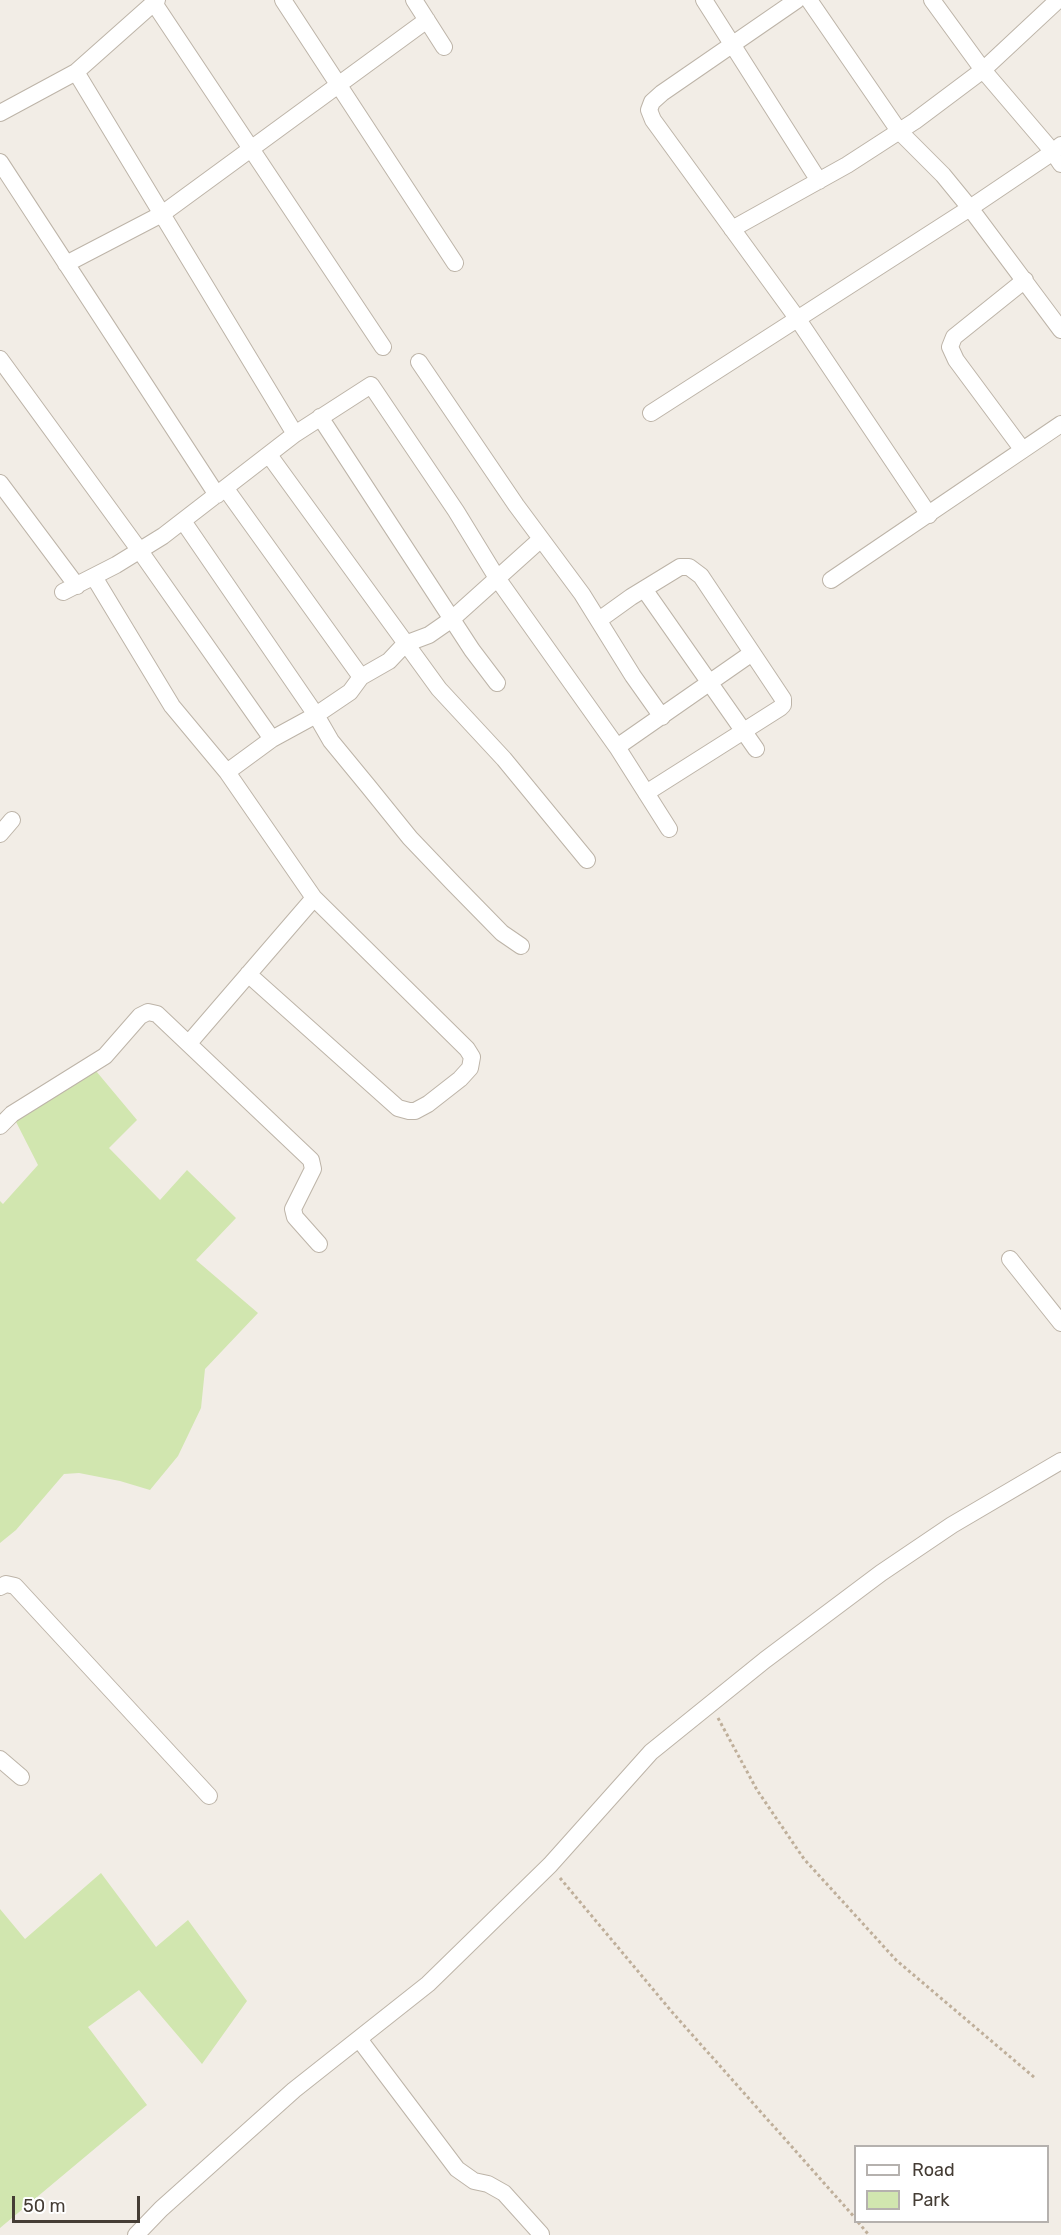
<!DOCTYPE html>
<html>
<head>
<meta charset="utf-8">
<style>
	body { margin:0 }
	#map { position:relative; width:1061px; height:2235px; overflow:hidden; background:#f2ede6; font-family:Rubik,sans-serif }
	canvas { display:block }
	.legend { position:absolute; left:854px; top:2145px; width:195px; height:78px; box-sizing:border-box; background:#fff; border:2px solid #b5b1ae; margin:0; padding:8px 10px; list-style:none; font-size:18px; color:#453d35 }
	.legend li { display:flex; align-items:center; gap:12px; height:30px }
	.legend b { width:30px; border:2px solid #b5b1ae }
	.scale { position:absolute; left:12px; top:2196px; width:128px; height:27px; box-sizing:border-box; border:3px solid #453d35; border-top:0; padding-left:8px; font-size:18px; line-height:21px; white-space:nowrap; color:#453d35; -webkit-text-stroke:4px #fff; paint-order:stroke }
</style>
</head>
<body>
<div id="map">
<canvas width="1061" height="2235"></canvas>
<ul class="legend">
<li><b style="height:8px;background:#fff"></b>Road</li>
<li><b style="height:16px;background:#d1e6af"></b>Park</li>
</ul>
<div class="scale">50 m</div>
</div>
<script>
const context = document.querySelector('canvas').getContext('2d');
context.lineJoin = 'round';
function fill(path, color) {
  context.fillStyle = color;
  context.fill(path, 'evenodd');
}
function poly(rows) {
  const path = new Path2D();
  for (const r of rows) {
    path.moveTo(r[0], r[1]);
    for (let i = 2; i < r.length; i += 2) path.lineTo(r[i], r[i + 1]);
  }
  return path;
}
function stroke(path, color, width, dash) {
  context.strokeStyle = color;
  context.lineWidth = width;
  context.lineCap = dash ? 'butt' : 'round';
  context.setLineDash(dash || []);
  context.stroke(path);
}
const green = poly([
	[91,1065,137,1120,109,1148,160,1200,187,1170,236,1218,196,1260,258,1313,205,1369,201,1408,178,1456,150,1490,120,1481,79,1473,64,1474,16,1530,0,1543,0,1201,3,1204,38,1165,12,1114],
	[101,1873,156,1947,188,1920,247,2001,202,2064,139,1990,88,2027,147,2105,0,2228,0,1909,25,1939]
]);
const path = poly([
	[718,1718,757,1790,804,1859,896,1960,1035,2078],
	[560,1878,672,2012,856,2219],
	[858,2222,868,2234]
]);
const minor = poly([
	[283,0,455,263],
	[414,0,444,47],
	[704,0,819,181],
	[797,0,662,93,652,102,649,110,653,120,797,318,929,515],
	[809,0,899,131,943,175,970,208,1061,330],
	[932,0,983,70,1053,152,1061,164],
	[154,3,383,347],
	[76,72,295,434],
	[0,113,76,72,157,0],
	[0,162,217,495],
	[732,229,847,165,915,121,983,70,1058,0],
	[66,264,162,214,427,20],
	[0,359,140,551,272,739],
	[419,362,516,505,582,594,633,676,662,717],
	[651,413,970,208,1053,152,1061,145],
	[320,417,472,650,497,683],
	[1022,449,956,360,950,347,954,337,1025,280],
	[269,455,439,689,504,759,587,860],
	[0,483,77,586],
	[226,489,361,677],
	[183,521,316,715,331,741,368,786,410,838,453,883,502,933,521,946],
	[94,577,172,706,227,772,314,898,467,1049,472,1057,470,1068,460,1079,428,1104,415,1111,409,1111,398,1108,248,974],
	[831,580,1061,424],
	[644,589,756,749],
	[63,592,116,565,163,536,295,434,371,385,456,511,497,578,617,747,669,829],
	[599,620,631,597,680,567,689,567,701,576,783,699,783,705,780,708,646,793],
	[617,747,752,653],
	[227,772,272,739,316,715,350,692,361,677,389,661,405,644,429,635,452,619,541,539],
	[0,834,12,820],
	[189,1043,314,898],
	[0,1126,12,1114,105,1056,140,1016,148,1012,157,1014,311,1160,313,1169,293,1209,295,1217,319,1244],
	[1010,1259,1061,1323],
	[0,1587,6,1584,15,1586,209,1796],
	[0,1759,21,1777],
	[359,2039,457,2169,474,2181,488,2184,504,2193,541,2234],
	[136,2235,161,2209,294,2090,428,1984,550,1865,651,1752,765,1660,881,1573,952,1525,1061,1461]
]);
fill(green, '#d1e6af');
stroke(minor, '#bdb4a8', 18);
stroke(path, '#bfaf9a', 3, [3, 3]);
stroke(minor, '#fff', 16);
</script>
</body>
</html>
